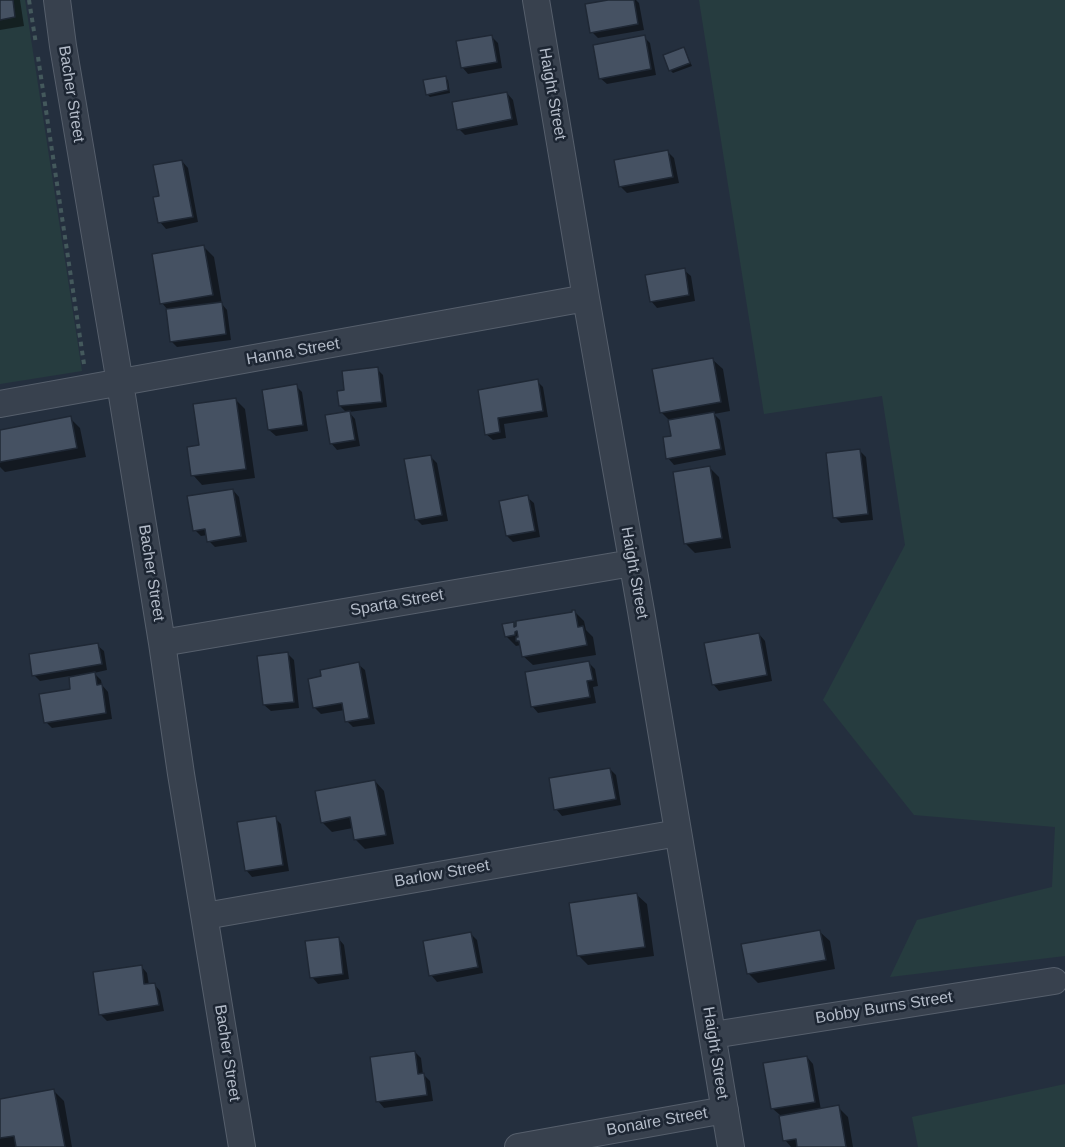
<!DOCTYPE html>
<html>
<head>
<meta charset="utf-8">
<style>
	body { margin:0 }
	canvas { display:block; background:#242f3e }
</style>
</head>
<body>
<canvas width="1065" height="1147"></canvas>
<script>
const context = document.querySelector('canvas').getContext('2d');
context.lineJoin = 'round';
function fill(path, color) {
  context.fillStyle = color;
  context.fill(path, 'evenodd');
}
function poly(rows) {
  const path = new Path2D();
  for (const r of rows) {
    path.moveTo(r[0], r[1]);
    for (let i = 2; i < r.length; i += 2) path.lineTo(r[i], r[i + 1]);
  }
  return path;
}
function stroke(path, color, width, dash) {
  context.strokeStyle = color;
  context.lineWidth = width;
  context.lineCap = dash ? 'butt' : 'round';
  context.setLineDash(dash || []);
  context.stroke(path);
}
function label(font, color, halo, rows, align = 'center') {
  context.font = font + ' Helvetica,sans-serif';
  context.lineWidth = 5;
  context.setLineDash([]);
  context.textBaseline = 'middle';
  context.strokeStyle = halo;
  context.fillStyle = color;
  for (const [text, x, y, turn = 0] of rows) {
    context.save();
    context.translate(x, y);
    context.rotate((+turn || 0) * Math.PI / 180);
    context.textAlign = isNaN(turn) ? turn : align;
    if (halo) context.strokeText(text, 0, 0);
    context.fillText(text, 0, 0);
    context.restore();
  }
}
const green = poly([
	[0,0,25,0,82,371,0,384],
	[699,0,1065,0,1065,956,890,977,917,920,1052,887,1055,827,914,815,823,700,905,545,882,396,764,414],
	[1065,1084,1065,1147,918,1147,912,1117]
]);
const shadow = poly([
	[0,0,20,0,24,26,0,30],
	[616,0,636,0,639,3,644,30,598,38,592,32],
	[491,36,498,43,502,68,468,74,462,67],
	[644,37,650,43,656,75,607,84,600,78],
	[684,49,686,52,692,66,673,73,670,70],
	[445,78,448,80,450,93,430,97,427,94],
	[507,93,513,100,518,125,465,135,459,129],
	[668,152,674,158,679,183,627,193,620,186],
	[182,161,188,168,198,222,166,229,160,222,161,197],
	[204,247,214,257,222,304,227,310,231,340,177,347,171,341,167,309,162,303],
	[684,270,691,276,695,301,657,308,651,301],
	[713,360,723,369,730,411,714,414,720,420,726,455,674,465,668,458,672,437,669,420,661,412],
	[377,369,383,375,387,407,349,412,355,419,360,446,337,450,331,443,347,413,340,406,346,391],
	[537,381,543,387,548,417,504,424,506,438,493,440,486,434,479,391],
	[296,386,302,392,308,431,276,436,269,430],
	[236,400,245,409,255,478,202,485,193,475,200,446],
	[70,418,80,428,86,457,5,472,0,467,0,431],
	[860,451,866,457,873,520,841,523,835,517],
	[430,456,437,463,448,521,422,525,416,519],
	[710,468,719,477,731,548,695,553,686,544],
	[233,490,239,497,247,542,215,547,209,541,208,535,201,536,195,530],
	[527,497,534,503,540,537,513,542,507,536],
	[575,612,584,621,586,630,593,637,596,655,533,665,523,656,521,645,516,646,506,636,513,624,518,629],
	[759,634,765,641,772,681,719,691,713,684],
	[97,645,104,651,107,670,94,673,101,680,102,685,108,692,112,719,52,728,46,722,72,690,70,676,40,681,34,675],
	[288,654,294,660,299,708,271,711,264,705],
	[589,663,595,669,598,686,593,687,596,703,538,713,532,706],
	[358,664,365,670,375,724,353,727,347,721,345,710,321,714,315,708],
	[610,769,616,775,621,805,562,816,556,809],
	[375,781,384,791,394,844,365,849,356,840,353,828,332,832,322,822],
	[275,818,281,824,289,871,252,877,246,870],
	[637,895,647,904,654,956,588,965,579,956],
	[820,932,830,941,835,969,758,983,748,973],
	[471,934,477,940,483,973,437,982,431,975],
	[338,938,344,945,349,979,318,984,312,977],
	[141,966,147,973,149,985,154,984,160,991,164,1011,107,1021,101,1015],
	[415,1052,421,1058,423,1074,430,1081,433,1101,384,1108,378,1101],
	[807,1057,813,1064,821,1110,838,1107,848,1117,853,1147,791,1147,785,1140,780,1115,773,1109],
	[54,1091,64,1101,72,1147,0,1147,0,1101]
]);
const building = poly([
	[0,0,13,0,15,17,0,20,0,0],
	[608,0,634,0,638,24,590,33,585,4,608,0],
	[492,35,497,62,461,68,456,41,492,35],
	[645,35,651,69,599,79,593,45,645,35],
	[684,47,690,63,669,71,663,55,684,47],
	[446,76,448,90,426,95,423,80,446,76],
	[507,92,512,119,457,130,452,102,507,92],
	[668,150,673,177,619,187,614,160,668,150],
	[182,160,193,217,158,223,153,197,159,196,153,165,182,160],
	[204,245,213,295,160,304,152,254,204,245],
	[685,268,689,295,650,302,645,275,685,268],
	[222,302,226,334,170,342,166,309,222,302],
	[713,358,721,402,660,413,652,369,713,358],
	[378,367,382,402,339,406,337,391,344,390,342,371,378,367],
	[538,379,543,411,498,418,500,432,485,435,478,390,538,379],
	[297,384,303,425,268,430,262,390,297,384],
	[236,398,246,469,191,476,187,447,199,445,193,404,236,398],
	[350,411,355,440,330,444,325,415,350,411],
	[714,412,721,449,666,459,663,437,671,436,668,420,714,412],
	[71,416,77,448,0,462,0,430,71,416],
	[860,449,868,514,833,518,826,453,860,449],
	[431,455,442,515,415,520,404,459,431,455],
	[710,466,722,538,684,544,673,472,710,466],
	[233,489,241,536,207,542,205,529,193,531,187,496,233,489],
	[528,495,535,531,506,536,499,501,528,495],
	[572,610,575,610,578,627,583,626,587,645,522,657,519,641,516,641,516,637,518,637,517,631,515,632,515,635,505,637,502,624,514,622,514,627,516,626,516,621,572,612,572,610],
	[759,633,767,675,712,685,704,643,759,633],
	[98,643,102,664,32,676,29,654,98,643],
	[288,652,294,702,263,705,257,656,288,652],
	[589,661,593,680,587,681,590,697,531,707,525,672,589,661],
	[359,662,369,718,345,722,342,703,313,708,308,679,321,676,320,670,359,662],
	[95,672,97,685,102,684,106,713,44,723,39,694,70,689,69,677,95,672],
	[610,768,616,799,554,810,549,778,610,768],
	[375,780,386,835,354,840,350,817,321,823,315,791,375,780],
	[276,816,283,865,245,871,237,822,276,816],
	[637,893,645,947,577,956,569,903,637,893],
	[820,930,826,960,747,974,741,944,820,930],
	[471,932,478,967,429,976,423,941,471,932],
	[339,937,343,974,310,978,305,941,339,937],
	[142,965,144,984,155,983,159,1005,99,1015,93,972,142,965],
	[415,1051,418,1074,424,1073,427,1095,376,1102,370,1057,415,1051],
	[807,1056,815,1102,771,1109,763,1063,807,1056],
	[54,1089,65,1147,16,1147,14,1136,0,1138,0,1099,54,1089],
	[839,1105,846,1147,797,1147,796,1139,783,1141,779,1116,839,1105]
]);
const path = poly([
	[29,0,36,44],
	[38,57,84,364]
]);
const minor = poly([
	[57,0,63,46,120,383,162,643,181,774,242,1147],
	[536,0,586,298,641,611,731,1147],
	[0,404,586,298],
	[162,643,632,563],
	[205,916,678,833],
	[713,1035,1054,981],
	[518,1147,725,1110]
]);
const streetNames = [
	["Bacher Street",71,94,81],
	["Haight Street",552,94,80],
	["Hanna Street",293,352,-10],
	["Bacher Street",151,573,81],
	["Haight Street",634,573,80],
	["Sparta Street",397,603,-10],
	["Barlow Street",442,874,-10],
	["Bobby Burns Street",884,1008,-9],
	["Bacher Street",227,1053,81],
	["Haight Street",715,1053,81],
	["Bonaire Street",657,1122,-10]
];
fill(green, '#263c3f');
fill(shadow, '#0007');
fill(building, '#455162');
stroke(building, '#1f2835', 1.5);
stroke(minor, '#565f6c', 28);
stroke(path, '#44595c', 4, [4.5, 4.5]);
stroke(minor, '#38414e', 26);
label('16px', '#b4bcc9', '#1d2633', streetNames);
</script>
</body>
</html>
